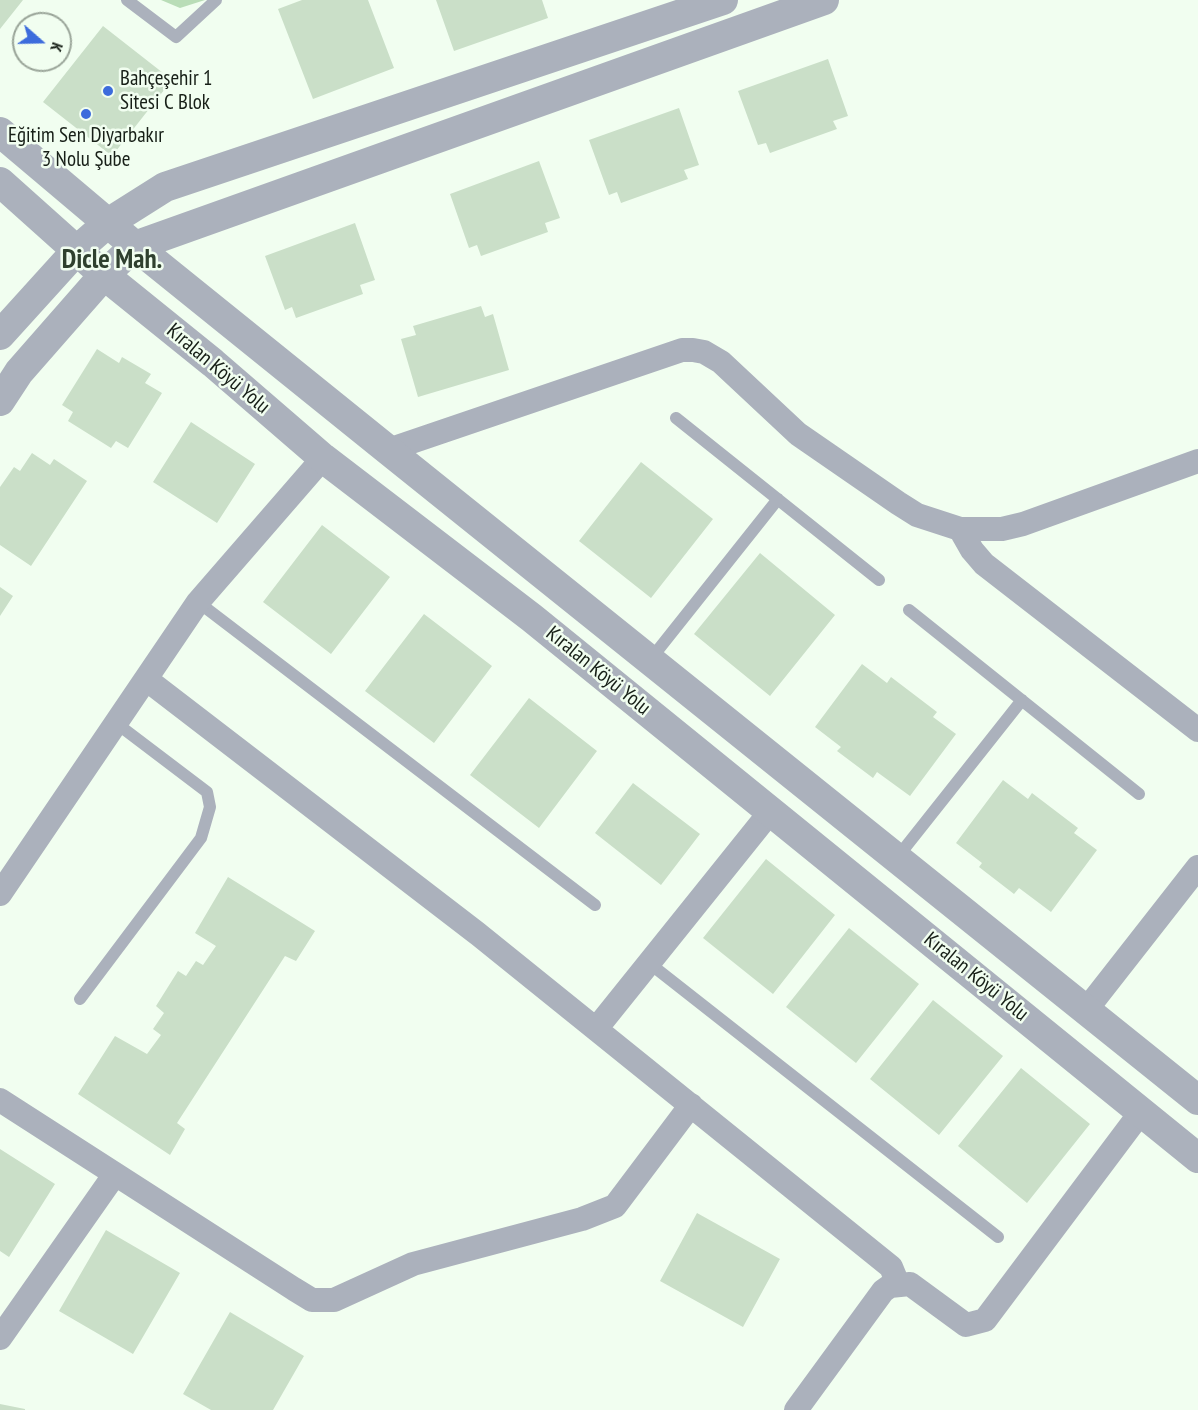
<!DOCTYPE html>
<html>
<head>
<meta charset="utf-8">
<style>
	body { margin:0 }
	#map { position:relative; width:1198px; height:1410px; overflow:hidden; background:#f1fef0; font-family:"PT Sans Narrow",sans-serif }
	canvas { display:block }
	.north { position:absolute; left:12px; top:12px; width:60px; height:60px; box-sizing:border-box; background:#f1fef0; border:2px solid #9aa599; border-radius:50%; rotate:110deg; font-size:16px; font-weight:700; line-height:24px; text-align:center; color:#171f17 }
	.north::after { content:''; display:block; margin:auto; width:21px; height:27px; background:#3d6cdc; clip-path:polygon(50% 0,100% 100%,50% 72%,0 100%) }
</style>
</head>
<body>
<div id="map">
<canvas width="1198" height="1410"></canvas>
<div class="north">K</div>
</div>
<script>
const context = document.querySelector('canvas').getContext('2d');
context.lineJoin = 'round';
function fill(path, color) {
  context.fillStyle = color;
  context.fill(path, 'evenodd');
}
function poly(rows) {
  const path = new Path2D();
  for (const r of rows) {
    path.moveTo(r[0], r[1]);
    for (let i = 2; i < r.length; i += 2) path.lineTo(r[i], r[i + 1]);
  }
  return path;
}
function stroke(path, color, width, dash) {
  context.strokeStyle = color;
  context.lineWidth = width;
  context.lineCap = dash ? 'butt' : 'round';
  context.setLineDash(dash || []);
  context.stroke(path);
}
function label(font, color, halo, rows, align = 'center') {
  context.font = font + ' "PT Sans Narrow",sans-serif';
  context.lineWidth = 5;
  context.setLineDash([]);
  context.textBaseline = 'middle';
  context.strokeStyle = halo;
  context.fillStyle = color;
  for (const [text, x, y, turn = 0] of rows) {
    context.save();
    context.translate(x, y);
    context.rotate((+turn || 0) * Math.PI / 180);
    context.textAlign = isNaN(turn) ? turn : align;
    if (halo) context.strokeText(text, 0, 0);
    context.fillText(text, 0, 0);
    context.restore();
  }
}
const green = poly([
	[161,0,205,0,180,8]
]);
const building = poly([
	[0,0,23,0,0,29],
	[302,0,368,0,394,68,313,99,278,9],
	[436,0,542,0,548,18,454,51],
	[103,26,172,80,112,156,43,102],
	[828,59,848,116,833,121,837,129,770,153,766,143,758,145,738,91],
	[679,108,699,165,684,170,688,179,621,203,617,192,609,195,589,140],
	[539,161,560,218,545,223,548,232,481,256,477,245,469,248,450,194],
	[355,223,375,280,360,285,363,294,296,318,292,307,285,310,265,256],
	[481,306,485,317,493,314,509,370,418,397,401,339,416,335,413,326],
	[97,349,119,363,122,357,151,374,145,383,162,393,128,448,116,441,111,448,68,421,73,412,62,405],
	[191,422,255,464,217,523,153,482],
	[32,453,50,465,54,459,87,481,31,566,0,545,0,487,14,467,20,471],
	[641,462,713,519,651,598,579,541],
	[322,525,390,577,331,654,263,602],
	[760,553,835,615,770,696,694,634],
	[0,587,13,596,0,616],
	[424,614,492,666,434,743,365,691],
	[862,664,887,683,891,677,937,712,933,717,956,734,910,796,877,772,873,778,837,751,841,747,815,727],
	[529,698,597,751,539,828,470,775],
	[1003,780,1028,799,1032,793,1078,828,1074,833,1097,850,1051,912,1019,888,1014,894,979,867,982,863,956,843],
	[633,783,700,834,661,885,595,833],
	[766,859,835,915,773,994,703,938],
	[228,877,315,931,296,961,285,956,177,1123,185,1129,170,1155,78,1094,115,1036,147,1054,161,1035,153,1029,164,1013,156,1006,178,971,186,976,196,961,203,965,216,946,195,933],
	[849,928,919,984,856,1063,786,1007],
	[933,1000,1003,1056,939,1135,870,1079],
	[1021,1068,1090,1124,1027,1203,958,1146],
	[0,1149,55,1184,9,1257,0,1251],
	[697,1213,780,1259,743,1327,660,1281],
	[106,1230,180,1273,133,1354,59,1311],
	[230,1312,304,1356,273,1410,211,1410,183,1394],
	[0,1404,25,1409,25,1410,0,1410]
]);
const service = poly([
	[127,0,176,37,216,0],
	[676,418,879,580],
	[198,602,595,905],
	[909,610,1139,794],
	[650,660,778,499],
	[896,859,1022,700],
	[649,963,998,1237],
	[80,999,201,838,210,807,207,792,116,723]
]);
const minor = poly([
	[388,450,682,350,693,350,704,352,721,362,798,434,898,503,917,515,960,529,1002,529,1023,524,1198,461],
	[960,529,972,550,984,564,1198,730],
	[146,679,478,934,891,1267,898,1284],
	[0,894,198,602,323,458],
	[1086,1010,1198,867],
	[596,1029,771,811],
	[0,1100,294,1289,312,1300,334,1300,413,1264,582,1219,615,1206,691,1105],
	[0,1338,115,1174],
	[796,1410,883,1291,890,1286,910,1284,966,1325,985,1320,1141,1112]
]);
const tertiary = poly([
	[0,132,135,246,388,450,1198,1100],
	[0,182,104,275,213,363,323,458,532,618,1198,1158],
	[0,335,77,250,108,223,165,187,723,0],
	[0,401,19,372,104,275,135,246,824,0]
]);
const markers = [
	[108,91,6,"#3d6cdc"],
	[86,114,6,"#3d6cdc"]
];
const poiNames = [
	["Bahçeşehir 1",120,79],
	["Sitesi C Blok",120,103],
	["Eğitim Sen Diyarbakır",86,136,"center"],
	["3 Nolu Şube",86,160,"center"]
];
const streetNames = [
	["Kıralan Köyü Yolu",218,369,40],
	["Kıralan Köyü Yolu",598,671,39],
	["Kıralan Köyü Yolu",976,977,39]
];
const districtNames = [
	["Dicle Mah.",112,260]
];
fill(green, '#b9ddb7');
fill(building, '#cadfc8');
stroke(service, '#abb1bc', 12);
stroke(minor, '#abb1bc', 24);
stroke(tertiary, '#abb1bc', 30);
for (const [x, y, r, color] of markers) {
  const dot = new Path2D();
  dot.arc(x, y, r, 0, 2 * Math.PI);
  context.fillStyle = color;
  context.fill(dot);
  stroke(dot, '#f1fef0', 2);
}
label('21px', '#171f17', '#f1fef0', poiNames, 'left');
label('21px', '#171f17', '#f1fef0', streetNames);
label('bold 27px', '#2f402e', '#f1fef0', districtNames);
</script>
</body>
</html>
